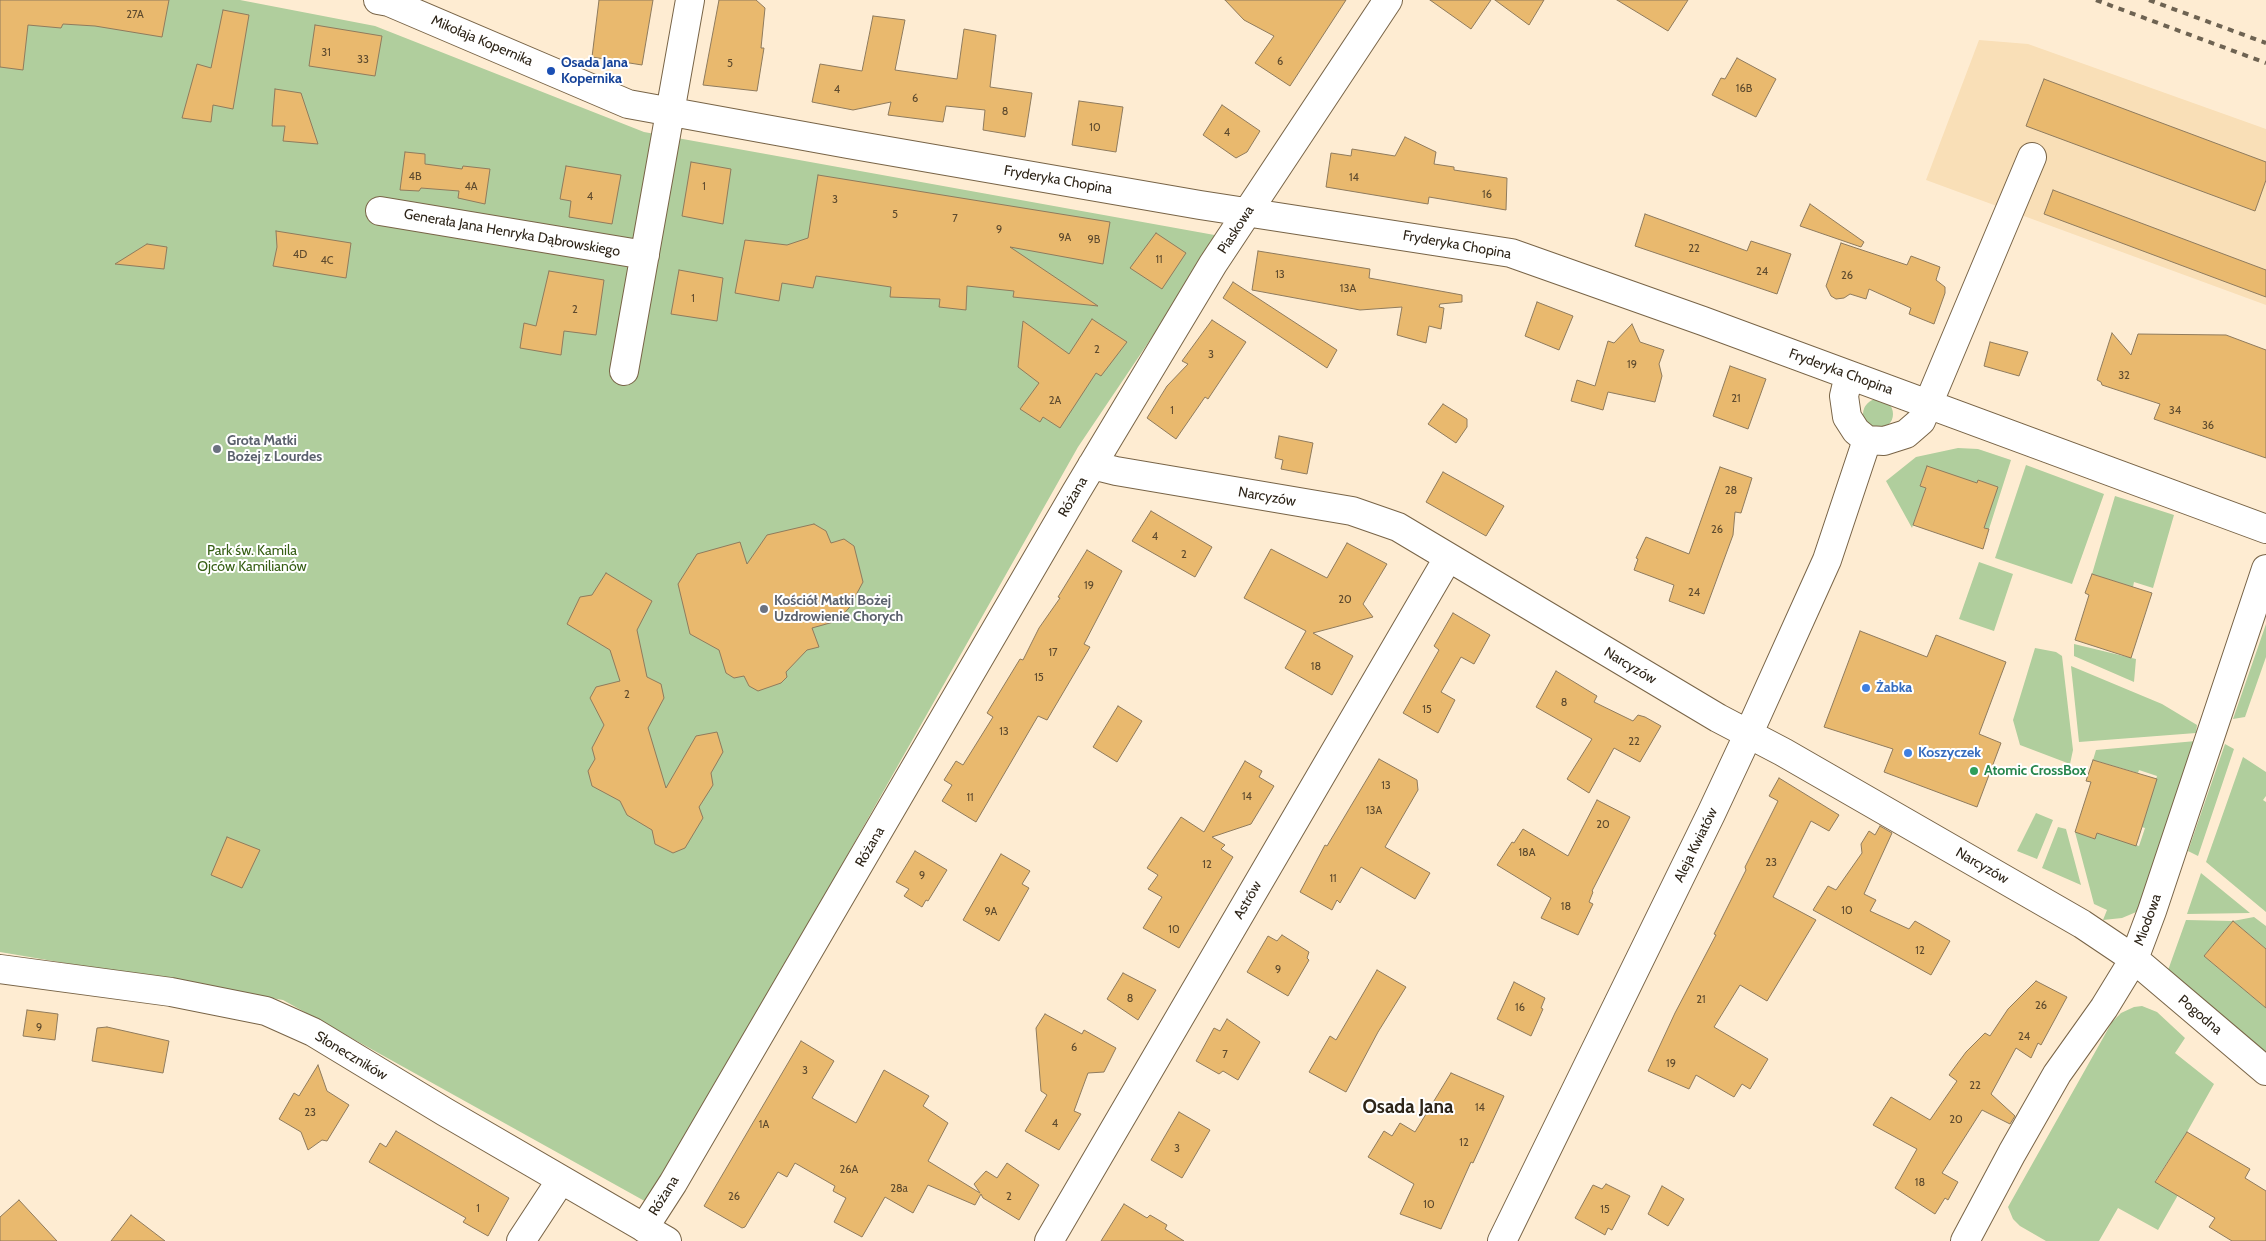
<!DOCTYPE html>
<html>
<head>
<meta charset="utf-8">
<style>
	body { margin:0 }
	canvas { display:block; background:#feecd2 }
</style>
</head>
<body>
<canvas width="2266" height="1241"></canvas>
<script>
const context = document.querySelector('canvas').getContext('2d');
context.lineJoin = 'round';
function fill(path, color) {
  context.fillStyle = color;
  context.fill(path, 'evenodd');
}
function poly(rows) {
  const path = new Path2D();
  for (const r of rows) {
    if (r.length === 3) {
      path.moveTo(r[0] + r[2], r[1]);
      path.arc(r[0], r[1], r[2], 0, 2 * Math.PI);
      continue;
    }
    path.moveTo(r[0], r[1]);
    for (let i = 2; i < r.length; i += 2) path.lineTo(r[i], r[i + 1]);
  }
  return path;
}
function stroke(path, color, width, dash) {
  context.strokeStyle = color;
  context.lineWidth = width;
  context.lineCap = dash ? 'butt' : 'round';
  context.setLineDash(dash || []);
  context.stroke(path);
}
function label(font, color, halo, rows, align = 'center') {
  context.font = font + ' Cabin,sans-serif';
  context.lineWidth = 4;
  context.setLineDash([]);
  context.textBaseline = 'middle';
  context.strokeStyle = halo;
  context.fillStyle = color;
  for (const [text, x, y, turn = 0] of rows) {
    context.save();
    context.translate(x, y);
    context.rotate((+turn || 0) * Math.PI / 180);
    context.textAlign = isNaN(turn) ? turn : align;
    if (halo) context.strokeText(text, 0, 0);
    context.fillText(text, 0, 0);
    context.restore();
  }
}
const built = poly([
	[1979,40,2028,44,2266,129,2266,305,1926,180]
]);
const green = poly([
	[0,0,240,0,375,26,644,132,1220,236,1078,447,650,1204,283,1000,0,952],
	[1878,414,15],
	[1958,448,1978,449,2011,460,1989,529,1984,528,1997,487,1978,480,1976,486,1975,483,1927,467,1920,485,1926,488,1912,528,1886,481,1916,457],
	[2026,465,2104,494,2072,584,1995,558],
	[2115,496,2174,515,2153,588,2134,582,2133,587,2092,574],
	[1979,562,2013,574,1994,631,1959,619],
	[2266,624,2266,657,2245,717,2233,719],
	[2074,644,2136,659,2134,682,2074,656],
	[2035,648,2056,652,2062,656,2073,750,2070,764,2020,745,2013,720],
	[2071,666,2162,704,2197,725,2196,733,2079,742],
	[2196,741,2141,910,2122,918,2103,920,2107,910,2094,904,2075,832,2095,839,2097,833,2139,846,2145,828,2138,826,2143,822,2157,776,2139,770,2138,773,2093,760,2096,750],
	[2225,744,2234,749,2198,856,2188,851],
	[2243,757,2266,772,2266,796,2263,800,2266,802,2266,912,2206,862],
	[2036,813,2053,820,2037,859,2017,851],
	[2058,827,2066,829,2081,885,2042,868],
	[2201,873,2250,913,2187,914],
	[2254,917,2266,926,2266,949,2233,921,2204,956,2266,1008,2266,1060,2167,973,2186,920,2233,921],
	[2142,1006,2157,1012,2185,1038,2175,1053,2214,1084,2187,1132,2155,1181,2178,1195,2158,1230,2118,1208,2099,1241,2046,1241,2020,1226,2013,1219,2008,1207,2112,1022,2121,1013,2134,1007]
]);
const building = poly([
	[0,0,169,0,162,37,95,26,63,24,61,28,28,25,23,70,0,67,0,0],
	[599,0,653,0,642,65,592,57,599,0],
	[719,0,756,0,765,8,761,48,764,48,757,91,703,85,719,0],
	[1225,0,1346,0,1290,86,1255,63,1274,36,1244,20,1225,0],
	[1430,0,1491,0,1471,29,1430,0],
	[1495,0,1544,0,1529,25,1495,0],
	[1617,0,1688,0,1668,31,1617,0],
	[223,10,249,15,233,109,213,105,211,122,182,118,197,64,211,68,223,10],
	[873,16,905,20,895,70,957,79,964,29,996,35,990,87,1032,93,1025,137,983,130,985,110,946,106,943,122,888,115,891,102,853,110,812,102,820,64,862,71,873,16],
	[315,25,382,36,375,76,309,66,315,25],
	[1737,58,1776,79,1756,117,1712,95,1721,78,1725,79,1737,58],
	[2044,79,2266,162,2266,180,2255,211,2026,126,2044,79],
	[275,89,301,93,318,144,283,141,285,126,272,126,275,89],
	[1079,101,1123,107,1116,152,1072,145,1079,101],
	[1222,105,1260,131,1247,152,1236,158,1203,135,1222,105],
	[1405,137,1436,152,1434,164,1454,167,1454,170,1507,178,1506,210,1429,197,1428,204,1326,187,1331,153,1351,156,1352,149,1395,156,1405,137],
	[405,152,425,154,425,164,462,169,463,166,490,169,485,204,458,198,459,191,421,188,419,191,400,190,405,152],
	[691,162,731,169,723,224,682,216,691,162],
	[566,166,621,175,612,224,569,217,571,201,560,199,566,166],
	[818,175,1110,222,1103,264,1010,247,1098,306,1013,297,1014,291,967,286,966,310,939,307,940,299,890,297,891,287,816,276,813,288,782,283,779,301,735,293,745,240,787,245,808,238,818,175],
	[2053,190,2266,270,2266,297,2044,214,2053,190],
	[1810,204,1864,242,1861,247,1800,226,1810,204],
	[1645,214,1747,251,1751,241,1791,254,1777,294,1635,246,1645,214],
	[276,231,351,243,346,278,273,266,277,247,276,231],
	[1156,233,1186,253,1162,289,1130,268,1156,233],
	[1841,243,1907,265,1911,256,1940,267,1936,280,1945,287,1945,293,1934,324,1909,314,1911,308,1869,289,1866,299,1850,294,1844,298,1836,299,1831,296,1826,286,1841,243],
	[147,244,167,247,164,269,115,264,147,244],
	[1258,251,1370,269,1369,278,1462,295,1462,302,1440,304,1439,307,1444,308,1441,329,1429,326,1426,343,1397,335,1402,307,1360,310,1252,290,1258,251],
	[679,270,723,278,717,321,671,314,679,270],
	[549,271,604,280,596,335,564,331,561,355,520,348,524,323,536,326,549,271],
	[1233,282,1337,350,1327,368,1223,298,1233,282],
	[1537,302,1573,316,1559,350,1525,336,1537,302],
	[1092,319,1127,342,1101,376,1096,373,1060,428,1043,417,1040,422,1020,409,1039,383,1018,367,1023,321,1069,354,1092,319],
	[1212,320,1246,342,1208,399,1205,397,1176,439,1147,418,1167,386,1188,364,1182,361,1212,320],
	[1632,324,1640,342,1664,350,1659,364,1662,376,1655,402,1608,392,1603,410,1571,401,1577,380,1595,386,1608,341,1614,343,1632,324],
	[2112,333,2131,355,2138,334,2226,335,2266,350,2266,458,2154,419,2160,404,2102,385,2101,382,2097,380,2112,333],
	[1990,342,2028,352,2019,376,1984,366,1990,342],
	[1730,366,1766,379,1748,429,1713,416,1730,366],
	[1443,404,1467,419,1467,427,1456,443,1428,424,1443,404],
	[1279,436,1313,443,1307,474,1281,469,1283,460,1275,458,1279,436],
	[1927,466,1977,483,1978,480,1998,487,1984,528,1989,529,1983,549,1913,525,1926,488,1920,486,1927,466],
	[1720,467,1752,478,1741,513,1735,512,1733,535,1704,614,1669,601,1674,585,1634,570,1638,559,1636,558,1646,537,1689,554,1720,467],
	[1443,472,1504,506,1486,536,1426,502,1443,472],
	[1151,511,1212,547,1195,577,1132,541,1151,511],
	[814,524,826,531,831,543,844,539,854,546,863,582,849,608,837,621,812,628,819,647,807,650,786,672,787,677,781,683,758,691,749,686,744,676,734,678,726,673,719,650,690,634,678,584,697,554,740,542,747,564,767,535,814,524],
	[1347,543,1387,564,1363,604,1373,617,1313,633,1353,656,1332,695,1285,668,1306,631,1244,598,1271,549,1327,578,1347,543],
	[1087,550,1122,571,1084,644,1090,647,1047,720,1038,716,976,822,942,801,952,785,944,780,956,761,963,765,993,717,987,713,1020,659,1023,660,1039,628,1060,598,1058,597,1087,550],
	[606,573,652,601,637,630,647,677,661,684,664,698,648,728,666,788,696,736,717,732,723,752,711,773,713,785,699,807,703,818,685,848,673,853,655,844,652,830,627,815,620,801,592,786,588,771,595,759,592,748,604,725,590,698,596,687,620,681,610,650,567,624,580,597,592,595,606,573],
	[2092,574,2152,593,2131,658,2075,640,2089,595,2085,593,2092,574],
	[1453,613,1490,635,1474,664,1461,657,1441,692,1455,700,1438,733,1403,713,1439,650,1434,646,1453,613],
	[1860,631,1927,657,1936,635,2006,662,1979,734,2001,743,1977,807,1884,772,1893,749,1824,727,1860,631],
	[1556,671,1597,696,1594,702,1633,721,1638,715,1645,717,1661,726,1640,762,1614,748,1589,793,1567,779,1592,739,1536,707,1556,671],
	[1118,706,1142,721,1117,762,1093,747,1118,706],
	[1379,759,1417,780,1418,790,1385,847,1430,873,1415,899,1361,867,1340,903,1337,900,1332,910,1300,892,1325,845,1327,846,1379,759],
	[2093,760,2157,779,2136,846,2097,833,2095,839,2075,832,2091,782,2086,781,2093,760],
	[1245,761,1262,771,1259,777,1274,786,1251,824,1212,837,1225,845,1221,849,1233,857,1179,948,1143,928,1162,897,1148,889,1158,875,1147,868,1181,817,1204,832,1245,761],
	[1779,778,1839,815,1829,831,1811,821,1773,897,1816,920,1767,1001,1740,985,1714,1027,1768,1059,1750,1089,1742,1084,1734,1097,1696,1075,1689,1089,1648,1071,1675,1013,1716,935,1714,934,1746,870,1745,867,1778,801,1769,796,1779,778],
	[1597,800,1630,817,1592,891,1593,892,1589,902,1593,904,1578,935,1541,918,1551,898,1497,865,1512,842,1514,843,1523,829,1568,856,1597,800],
	[1880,826,1892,833,1864,894,1876,900,1870,911,1909,929,1915,921,1950,941,1931,975,1813,910,1828,886,1836,890,1862,853,1861,844,1869,831,1875,835,1880,826],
	[227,837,260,850,242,888,211,875,227,837],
	[915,851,947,870,928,901,926,900,922,907,904,896,909,889,896,882,915,851],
	[1001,854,1030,871,1022,884,1029,888,999,941,963,920,1001,854],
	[2233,921,2266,949,2266,1008,2204,956,2233,921],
	[1282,935,1309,952,1307,958,1309,960,1288,996,1247,972,1268,936,1277,941,1282,935],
	[1377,970,1406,987,1378,1032,1346,1092,1309,1072,1330,1036,1336,1040,1377,970],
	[1123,973,1156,990,1138,1020,1107,999,1123,973],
	[2036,981,2067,997,2041,1045,2038,1043,2031,1058,2016,1048,1991,1094,2015,1116,2010,1124,1982,1110,1942,1173,1958,1182,1948,1200,1945,1198,1935,1214,1895,1188,1917,1149,1873,1125,1891,1097,1930,1120,1957,1081,1949,1075,1966,1052,1985,1033,1990,1036,2008,1009,2036,981],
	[1514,982,1545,998,1541,1008,1543,1009,1531,1036,1497,1019,1514,982],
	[27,1010,58,1014,55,1040,23,1036,27,1010],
	[1045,1014,1082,1034,1084,1030,1116,1048,1104,1072,1088,1073,1074,1111,1081,1114,1059,1150,1025,1131,1047,1095,1041,1091,1036,1028,1045,1014],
	[1227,1019,1260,1042,1238,1080,1223,1071,1219,1074,1196,1061,1214,1028,1220,1031,1227,1019],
	[107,1027,169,1041,163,1073,92,1061,97,1028,107,1027],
	[801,1041,834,1061,812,1098,856,1123,884,1070,929,1096,923,1106,948,1123,928,1161,980,1193,974,1184,986,1171,997,1178,1007,1163,1039,1185,1019,1220,983,1198,981,1194,975,1205,928,1185,913,1213,885,1197,862,1237,834,1222,846,1198,833,1191,835,1186,795,1163,787,1177,778,1172,745,1227,742,1228,704,1206,801,1041],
	[318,1065,327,1091,349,1105,327,1141,322,1140,308,1150,301,1132,279,1119,294,1093,299,1096,318,1065],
	[1451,1073,1504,1096,1473,1163,1471,1162,1441,1229,1400,1214,1414,1184,1368,1157,1384,1131,1392,1136,1400,1123,1415,1132,1451,1073],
	[1179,1112,1210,1130,1182,1178,1151,1160,1179,1112],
	[396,1131,509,1198,488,1236,463,1222,466,1218,369,1162,380,1143,386,1147,396,1131],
	[2187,1132,2250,1169,2245,1178,2266,1191,2266,1241,2232,1241,2209,1227,2215,1218,2155,1182,2187,1132],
	[1606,1184,1630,1196,1612,1230,1608,1228,1605,1235,1575,1218,1593,1185,1602,1189,1606,1184],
	[1662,1186,1684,1199,1668,1226,1648,1214,1662,1186],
	[19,1200,57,1241,0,1241,0,1217,19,1200],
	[1124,1204,1147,1218,1150,1215,1167,1225,1165,1229,1184,1241,1101,1241,1124,1204],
	[131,1215,165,1241,111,1241,131,1215]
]);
const minor = poly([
	[378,0,389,2,628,104,848,144,1200,205,1511,253,1703,321,2266,529],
	[380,211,645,255],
	[624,371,690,0],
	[1849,375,1844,396,1847,417,1856,431,1867,440,1884,441,1906,434,1921,421,2032,157],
	[1092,465,1116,471,1352,511,1398,527,1718,718,1783,752,2082,924,2134,959,2266,1071],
	[0,969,171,992,266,1011,313,1032,445,1112,667,1241],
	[644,1228,673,1183,1076,492,1213,264,1388,0],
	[521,1241,561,1180],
	[1049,1241,1448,558],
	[1502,1241,1711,814,1748,735,1827,560,1867,440],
	[1965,1241,2012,1153,2057,1074,2104,1008,2134,959,2152,911,2266,569]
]);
const rail = poly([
	[2096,0,2266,63],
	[2149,0,2266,43]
]);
const markers = [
	[551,71,5,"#1a4fb4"],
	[217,449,5,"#6b7280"],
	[764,609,5,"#6b7280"],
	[1866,688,5,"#3f7fe0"],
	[1908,753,5,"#3f7fe0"],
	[1974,771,5,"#2e9e5b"]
];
const numberNames = [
	["27A",135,15],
	["31",326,53],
	["33",363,60],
	["6",1280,62],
	["5",730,64],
	["16B",1744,89],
	["4",837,90],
	["6",915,99],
	["8",1005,112],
	["10",1095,128],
	["4",1227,133],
	["4B",415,177],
	["14",1354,178],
	["4A",471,187],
	["1",704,187],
	["16",1487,195],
	["4",590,197],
	["3",835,200],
	["5",895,215],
	["7",955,219],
	["9",999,230],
	["9A",1065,238],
	["9B",1094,240],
	["22",1694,249],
	["4D",300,255],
	["11",1159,260],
	["4C",327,261],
	["24",1762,272],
	["13",1280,275],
	["26",1847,276],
	["13A",1348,289],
	["1",693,299],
	["2",575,310],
	["2",1097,350],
	["3",1211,355],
	["19",1632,365],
	["32",2124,376],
	["21",1736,399],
	["2A",1055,401],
	["1",1172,411],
	["34",2175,411],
	["36",2208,426],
	["28",1731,491],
	["26",1717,530],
	["4",1155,537],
	["2",1184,555],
	["19",1089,586],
	["24",1694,593],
	["20",1345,600],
	["17",1053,653],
	["18",1316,667],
	["15",1039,678],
	["2",627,695],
	["8",1564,703],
	["15",1427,710],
	["13",1004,732],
	["22",1634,742],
	["13",1386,786],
	["14",1247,797],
	["11",970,798],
	["13A",1374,811],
	["20",1603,825],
	["18A",1527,853],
	["23",1771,863],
	["12",1207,865],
	["9",922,876],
	["11",1333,879],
	["18",1566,907],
	["10",1847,911],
	["9A",991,912],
	["10",1174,930],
	["12",1920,951],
	["9",1278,970],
	["8",1130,999],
	["21",1701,1000],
	["26",2041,1006],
	["16",1520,1008],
	["9",39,1028],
	["24",2024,1037],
	["6",1074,1048],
	["7",1225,1055],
	["19",1671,1064],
	["3",805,1071],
	["22",1975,1086],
	["14",1480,1108],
	["23",310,1113],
	["20",1956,1120],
	["4",1055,1124],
	["1A",764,1125],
	["12",1464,1143],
	["3",1177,1149],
	["26A",849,1170],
	["18",1920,1183],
	["28a",899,1189],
	["26",734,1197],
	["2",1009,1197],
	["10",1429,1205],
	["1",478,1209],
	["15",1605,1210]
];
const streetNames = [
	["Mikołaja Kopernika",482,41,23],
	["Fryderyka Chopina",1058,180,10],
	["Piaskowa",1236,230,-57],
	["Generała Jana Henryka Dąbrowskiego",512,233,10],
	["Fryderyka Chopina",1457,245,10],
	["Fryderyka Chopina",1841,372,20],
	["Różana",1073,497,-60],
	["Narcyzów",1267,497,10],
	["Narcyzów",1630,666,31],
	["Aleja Kwiatów",1696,845,-64],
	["Różana",870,847,-60],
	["Narcyzów",1982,866,30],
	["Astrów",1248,900,-60],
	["Miodowa",2148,920,-70],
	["Pogodna",2200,1015,40],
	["Słoneczników",351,1056,31],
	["Różana",664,1196,-58]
];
const transitNames = [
	["Osada Jana",561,63],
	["Kopernika",561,79]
];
const worshipNames = [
	["Grota Matki",227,441],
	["Bożej z Lourdes",227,457],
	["Kościół Matki Bożej",774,601],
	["Uzdrowienie Chorych",774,617]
];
const parkNames = [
	["Park św. Kamila",252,551],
	["Ojców Kamilianów",252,567]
];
const shopNames = [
	["Żabka",1876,688],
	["Koszyczek",1918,753]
];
const leisureNames = [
	["Atomic CrossBox",1984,771]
];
const districtNames = [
	["Osada Jana",1408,1107]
];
fill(built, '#f9dfb7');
fill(green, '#b0ce9d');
fill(building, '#e9b96e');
stroke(building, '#8f7b5d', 1);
stroke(minor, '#786447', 30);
stroke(minor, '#fff', 28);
stroke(rail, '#6e6352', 4, [6, 6]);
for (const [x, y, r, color] of markers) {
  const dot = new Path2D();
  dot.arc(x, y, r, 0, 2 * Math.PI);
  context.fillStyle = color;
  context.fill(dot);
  stroke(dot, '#fff', 2);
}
label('11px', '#5d4a2e', null, numberNames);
label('14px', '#2e2519', '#fff', streetNames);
label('bold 14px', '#164399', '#fff', transitNames, 'left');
label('bold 14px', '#5b616d', '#fff', worshipNames, 'left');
label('14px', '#365e14', '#fff', parkNames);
label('bold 14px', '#366cbe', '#fff', shopNames, 'left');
label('bold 14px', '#27864d', '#fff', leisureNames, 'left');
label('bold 19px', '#2e2519', '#fff', districtNames);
</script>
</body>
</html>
